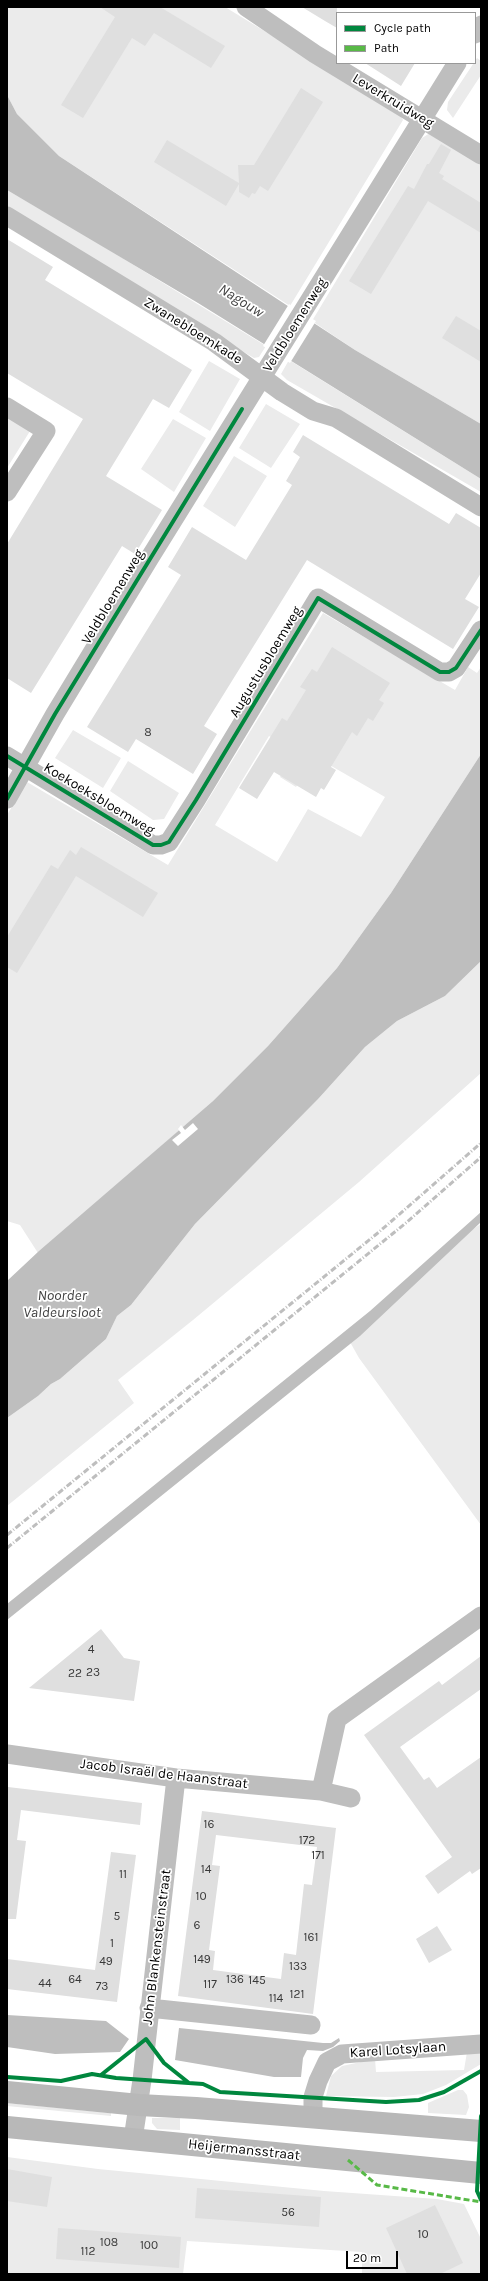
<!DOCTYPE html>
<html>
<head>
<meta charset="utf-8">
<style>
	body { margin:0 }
	#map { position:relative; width:488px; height:2281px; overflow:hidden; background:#fff; font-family:Karla,sans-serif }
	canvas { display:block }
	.frame { position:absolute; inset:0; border:8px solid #000; pointer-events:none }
	.legend { position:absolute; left:336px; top:12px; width:140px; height:52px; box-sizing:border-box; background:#fff; border:1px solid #999; margin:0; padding:5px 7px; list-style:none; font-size:12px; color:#000 }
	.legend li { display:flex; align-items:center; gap:8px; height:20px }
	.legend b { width:20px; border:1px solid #999 }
	.scale { position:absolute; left:346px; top:2251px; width:52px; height:18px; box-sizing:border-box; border:2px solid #000; border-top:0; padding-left:5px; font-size:12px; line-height:14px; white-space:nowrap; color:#000; -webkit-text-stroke:3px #fff; paint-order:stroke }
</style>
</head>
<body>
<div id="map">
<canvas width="488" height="2281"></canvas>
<div class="frame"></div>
<ul class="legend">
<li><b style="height:5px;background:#00873e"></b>Cycle path</li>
<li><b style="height:5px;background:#58b947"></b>Path</li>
</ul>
<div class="scale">20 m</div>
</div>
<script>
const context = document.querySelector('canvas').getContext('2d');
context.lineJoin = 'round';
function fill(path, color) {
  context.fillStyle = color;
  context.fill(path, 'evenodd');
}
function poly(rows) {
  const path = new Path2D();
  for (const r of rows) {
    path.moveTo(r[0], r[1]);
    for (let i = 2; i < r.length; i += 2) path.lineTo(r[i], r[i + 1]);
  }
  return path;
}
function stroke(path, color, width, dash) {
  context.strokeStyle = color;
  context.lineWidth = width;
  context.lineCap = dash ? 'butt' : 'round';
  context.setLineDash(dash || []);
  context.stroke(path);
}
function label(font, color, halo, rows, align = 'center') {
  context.font = font + ' Karla,sans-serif';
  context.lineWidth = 3.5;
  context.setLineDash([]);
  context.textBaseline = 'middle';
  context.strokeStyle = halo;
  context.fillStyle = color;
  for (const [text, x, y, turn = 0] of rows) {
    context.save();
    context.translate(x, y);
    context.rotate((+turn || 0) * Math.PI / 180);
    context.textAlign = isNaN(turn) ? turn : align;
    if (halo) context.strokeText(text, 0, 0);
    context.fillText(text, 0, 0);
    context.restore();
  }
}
const green = poly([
	[7,7,225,7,399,113,403,120,290,306,59,156,17,114,7,95],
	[477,58,481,61,481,75,453,118,447,110,448,102],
	[430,133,481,164,481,424,355,350,312,321,422,138],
	[7,190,88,237,266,346,259,357,254,358,8,212],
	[289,360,481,479,481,492,287,380,281,374],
	[209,361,240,379,210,431,179,412],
	[266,404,300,424,271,468,239,448],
	[7,417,30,431,7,468],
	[173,419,206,438,174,492,141,469],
	[234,456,267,476,235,527,203,506],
	[323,613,455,690,468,667,477,673,481,667,481,754,391,893,337,968,268,1046,213,1101,38,1253,20,1225,7,1221,7,815,27,782,168,865],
	[269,736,287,746,297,746,280,777,296,787,314,756,385,797,361,837,308,809,277,862,215,825],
	[73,730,121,758,103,788,55,758],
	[128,761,179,793,164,819,153,820,110,791],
	[481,961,481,1073,359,1182,193,1320,118,1380,134,1403,7,1506,7,1418,38,1396,51,1384,60,1379,106,1339,117,1316,131,1305,195,1224,319,1098,365,1047,397,1021,445,996],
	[481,1224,481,1525,359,1358,350,1342,470,1231],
	[467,2052,481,2052,481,2064,446,2085,423,2094,394,2097,326,2096,331,2076,342,2066,375,2059,376,2072,464,2070],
	[458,2090,463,2090,467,2095,469,2107,466,2115,428,2113,428,2103],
	[7,2103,111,2113,111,2116,7,2106],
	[152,2118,180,2118,180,2130,157,2129,152,2123],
	[7,2157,98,2169,324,2191,437,2199,464,2204,481,2239,481,2274,362,2274,362,2252,187,2241,183,2274,7,2274]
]);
const water = poly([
	[7,95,17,114,59,156,355,350,481,424,481,479,198,303,7,190],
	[481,754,481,961,445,996,397,1021,365,1047,319,1098,195,1224,131,1305,117,1316,106,1339,60,1379,51,1384,38,1396,7,1418,7,1281,39,1251,213,1101,268,1046,337,968,391,893],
	[481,1212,481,1222,360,1336,7,1620,7,1604,370,1311],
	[7,2015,106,2021,129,2039,120,2052,55,2054,7,2047],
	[179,2028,323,2043,331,2043,339,2038,340,2041,333,2047,323,2051,307,2050,303,2058,301,2077,274,2077,175,2060]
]);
const pier = poly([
	[289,304,316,321,290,363,263,346],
	[193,1123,198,1129,178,1146,172,1140,181,1133,178,1129,181,1125,185,1130]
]);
const building = poly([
	[100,7,160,7,225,46,211,68,154,33,145,46,132,38,83,118,61,105,115,17],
	[302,7,337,7,337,28,325,21],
	[365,63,415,63,401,86],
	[301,88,323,102,268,191,260,186,255,194,252,193,249,198,239,192,239,184,226,206,154,162,167,140,239,183,238,165,254,165],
	[441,144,451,150,439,173,444,176,442,179,481,203,481,233,428,201,371,294,349,281,408,186,414,189,427,164,429,164],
	[7,239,53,267,45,280,192,370,169,408,153,399,106,476,162,510,135,554,122,546,31,693,7,678,7,544,83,419,7,373],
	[456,316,481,331,481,362,442,338],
	[303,435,449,524,456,513,481,528,481,573,465,599,479,607,453,649,307,560,204,726,217,734,193,774,136,739,128,752,87,727,181,575,168,567,192,527,246,560,292,485,286,481,300,457,293,452],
	[332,647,390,683,379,700,384,703,373,721,368,718,357,736,352,732,331,767,336,770,324,790,321,788,316,797,274,772,257,799,239,788,282,718,287,721,306,690,300,687,312,669,317,672],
	[81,847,158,893,143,917,76,876,17,973,7,967,7,937,51,865,58,869,70,850,76,855],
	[101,1629,124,1658,140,1661,134,1701,29,1688],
	[481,1656,481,1689,400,1747,424,1780,429,1777,437,1788,481,1757,481,1868,472,1874,470,1871,438,1894,425,1876,452,1857,364,1735,439,1681,442,1685],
	[8,1787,142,1803,140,1825,21,1810,17,1840,26,1841,16,1919,7,1919],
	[202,1811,336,1828,313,2014,178,1996],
	[216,1835,317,1847,312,1885,304,1884,296,1955,284,1953,281,1979,213,1970,215,1951,209,1950,220,1866,212,1865],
	[111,1852,136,1855,117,2002,7,1989,7,1959,95,1970],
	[437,1926,452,1950,429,1963,416,1939],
	[7,2169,52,2177,47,2207,7,2201],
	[197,2188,321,2197,319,2227,195,2218],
	[435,2205,463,2263,440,2274,407,2274,386,2228],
	[58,2228,181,2237,179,2268,56,2259]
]);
const street = poly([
	[246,7,315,54,481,155],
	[475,34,481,25],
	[7,216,214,342,282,392,313,411,336,418,481,507],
	[7,407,46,431,7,492],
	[7,756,153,845,161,845,169,842,196,800,318,598,440,672,449,672,456,668,481,630],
	[7,799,55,714,149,559,457,63],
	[7,1754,176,1778,321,1791,351,1798],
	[321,1791,337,1719,481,1616],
	[149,2008,311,2025],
	[313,2118,313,2097,318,2081,327,2062,342,2054,481,2044],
	[133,2139,142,2080,176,1778]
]);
const secondary = poly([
	[7,2092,139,2105,196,2108,481,2131],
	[7,2127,481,2173]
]);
const rail = poly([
	[7,1535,379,1232,481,1143],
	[7,1548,407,1222,481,1157]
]);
const quiet = poly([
	[348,2160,377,2185,481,2202]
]);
const cycleway = poly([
	[7,756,153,845,161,845,169,842,196,800,318,598,440,672,449,672,456,668,481,630],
	[7,799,55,714,242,409],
	[101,2075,146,2039,164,2063,189,2083],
	[7,2077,61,2081,92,2074,116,2078,203,2084,220,2092,386,2102,419,2100,444,2092,481,2071],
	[481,2116,477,2191,481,2200]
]);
const numberNames = [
	["8",148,733],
	["4",91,1650],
	["23",93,1673],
	["22",75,1674],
	["16",209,1825],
	["172",307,1841],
	["171",318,1856],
	["14",206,1870],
	["11",123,1875],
	["10",201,1897],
	["5",117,1917],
	["6",197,1926],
	["161",311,1938],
	["1",112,1944],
	["149",202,1960],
	["49",106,1962],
	["133",298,1967],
	["64",75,1980],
	["136",235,1980],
	["145",257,1981],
	["44",45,1984],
	["117",210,1985],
	["73",102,1987],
	["121",297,1995],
	["114",276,1999],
	["56",288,2213],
	["10",423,2235],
	["108",109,2243],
	["100",149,2246],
	["112",88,2252]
];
const streetNames = [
	["Leverkruidweg",393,101,31],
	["Veldbloemenweg",295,325,-58],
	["Zwanebloemkade",193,331,32],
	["Veldbloemenweg",113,597,-59],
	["Augustusbloemweg",266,662,-59],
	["Koekoeksbloemweg",99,799,31],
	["Jacob Israël de Haanstraat",164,1774,7],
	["John Blankensteinstraat",157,1947,-83],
	["Karel Lotsylaan",398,2050,-4],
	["Heijermansstraat",244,2150,6]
];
const waterNames = [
	["Nagouw",241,301,32],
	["Noorder",62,1296],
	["Valdeursloot",62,1313]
];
fill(green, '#ebebeb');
fill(water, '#bebebe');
fill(pier, '#fff');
fill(building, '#dfdfdf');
stroke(street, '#bebebe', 19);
stroke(secondary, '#b8b8b8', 22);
stroke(rail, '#bebebe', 3, [6, 2, 1, 2]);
stroke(quiet, '#58b947', 3, [6, 3]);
stroke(cycleway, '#00873e', 4);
label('12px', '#383838', null, numberNames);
label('14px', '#000', '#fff', streetNames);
label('italic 15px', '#434343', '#fff', waterNames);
</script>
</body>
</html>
